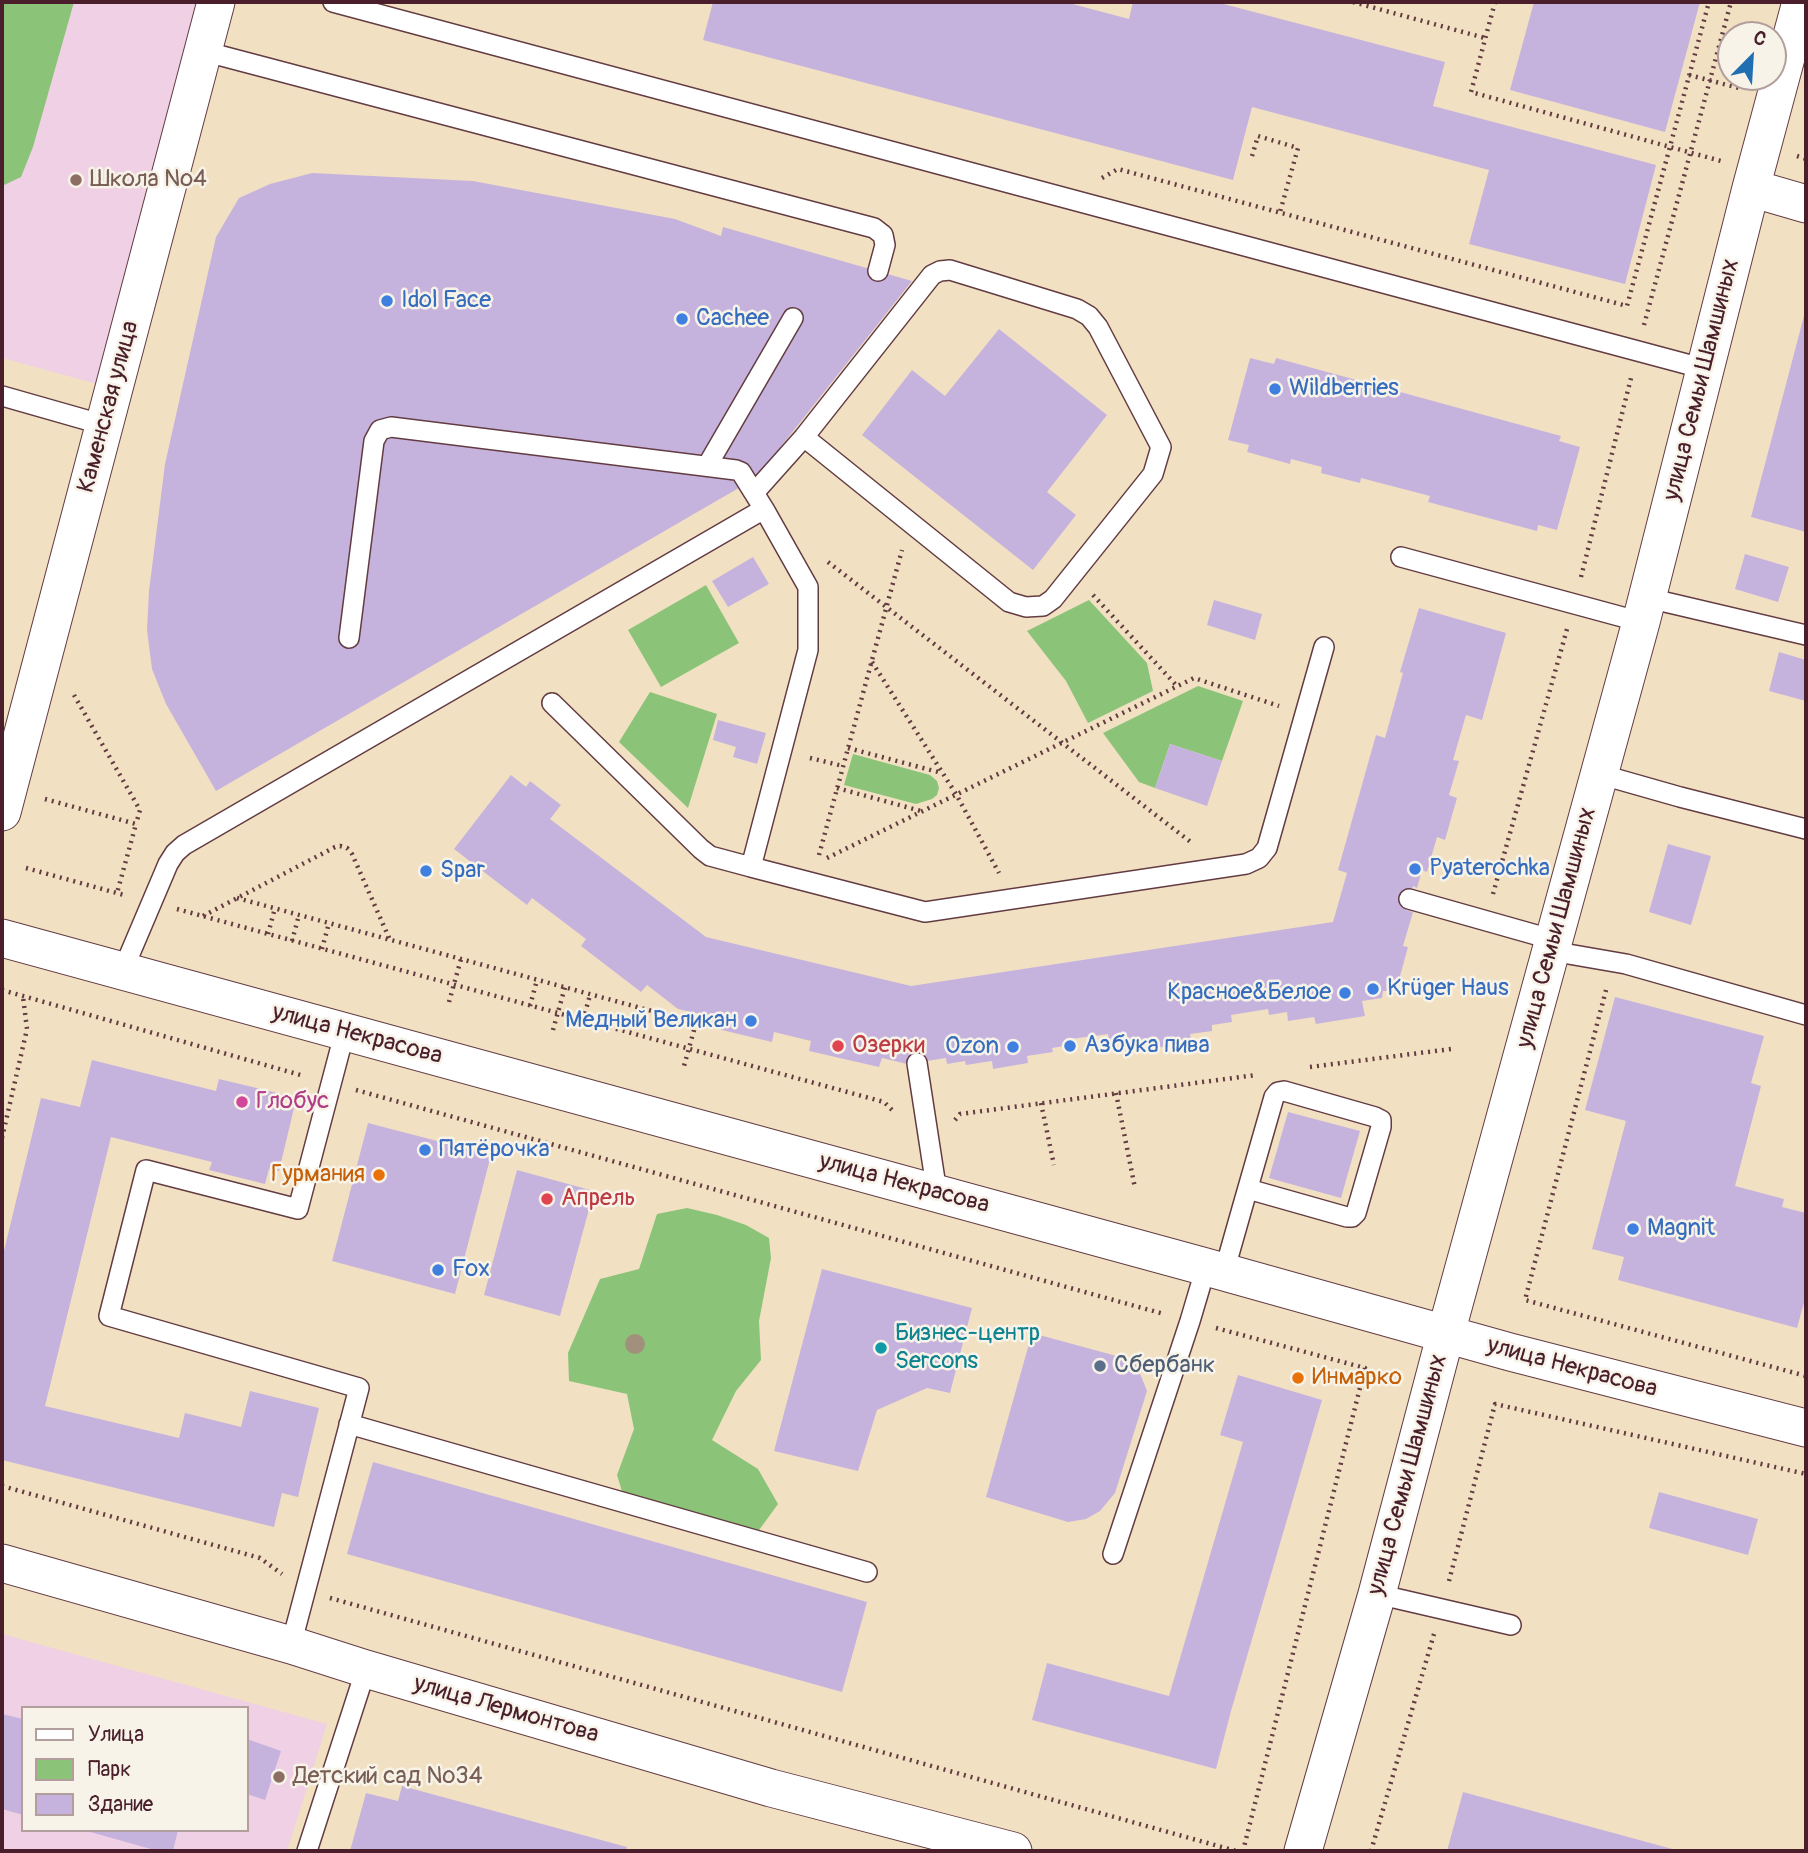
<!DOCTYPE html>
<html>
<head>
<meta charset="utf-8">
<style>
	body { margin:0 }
	#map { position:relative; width:1808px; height:1853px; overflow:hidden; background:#f2e0c3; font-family:Pangolin,sans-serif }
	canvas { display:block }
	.frame { position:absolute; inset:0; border:4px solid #4a1f2b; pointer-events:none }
	.legend { position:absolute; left:21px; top:1706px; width:228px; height:126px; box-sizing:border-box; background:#f7f3e8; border:2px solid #b29e9c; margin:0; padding:9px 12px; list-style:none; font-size:21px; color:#4a1f2b }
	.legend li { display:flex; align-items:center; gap:14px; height:35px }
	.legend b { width:35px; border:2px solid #b29e9c }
	.north { position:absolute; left:1717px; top:21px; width:70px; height:70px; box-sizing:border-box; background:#f7f3e8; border:2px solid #b29e9c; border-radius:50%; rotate:24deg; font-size:19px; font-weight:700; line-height:28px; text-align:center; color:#4a1f2b }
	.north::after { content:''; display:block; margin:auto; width:24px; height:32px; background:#1f6fb2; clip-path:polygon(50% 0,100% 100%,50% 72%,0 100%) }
</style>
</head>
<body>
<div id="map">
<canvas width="1808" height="1853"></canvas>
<div class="frame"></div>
<ul class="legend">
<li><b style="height:9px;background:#fff"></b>Улица</li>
<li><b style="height:19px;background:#8bc478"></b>Парк</li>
<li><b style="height:19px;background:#c6b3dd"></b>Здание</li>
</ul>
<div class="north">С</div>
</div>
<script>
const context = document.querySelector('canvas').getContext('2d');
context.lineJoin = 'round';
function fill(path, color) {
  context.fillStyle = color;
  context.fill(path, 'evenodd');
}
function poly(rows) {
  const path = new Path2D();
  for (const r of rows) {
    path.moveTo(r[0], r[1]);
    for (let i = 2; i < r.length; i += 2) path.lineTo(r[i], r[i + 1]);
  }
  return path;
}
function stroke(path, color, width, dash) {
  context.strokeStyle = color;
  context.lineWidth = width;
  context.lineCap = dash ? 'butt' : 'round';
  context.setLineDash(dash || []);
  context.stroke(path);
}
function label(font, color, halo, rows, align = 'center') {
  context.font = font + ' Pangolin,sans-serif';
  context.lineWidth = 5;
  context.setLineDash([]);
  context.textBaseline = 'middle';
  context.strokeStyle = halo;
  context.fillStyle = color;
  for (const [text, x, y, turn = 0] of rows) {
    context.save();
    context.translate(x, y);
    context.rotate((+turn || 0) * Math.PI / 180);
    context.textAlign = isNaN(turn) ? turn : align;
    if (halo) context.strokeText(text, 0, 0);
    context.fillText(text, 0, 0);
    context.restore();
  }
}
const built = poly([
	[2,2,199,2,97,384,2,358],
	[2,1634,327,1724,287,1851,2,1851],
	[23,1708,247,1708,247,1830,23,1830]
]);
const green = poly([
	[2,2,74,2,33,147,21,177,2,186],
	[706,585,739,643,661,687,628,630],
	[1089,600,1147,663,1153,691,1088,723,1066,681,1027,631],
	[1198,686,1243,701,1222,761,1170,744,1155,788,1139,782,1103,733],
	[650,692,717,714,688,808,619,742],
	[853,754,930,775,937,781,939,788,937,795,932,799,916,804,844,785],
	[687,1208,717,1215,746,1225,769,1238,771,1258,759,1321,761,1360,736,1391,712,1440,758,1469,778,1504,754,1537,624,1498,617,1475,634,1429,627,1394,569,1381,568,1353,600,1279,639,1269,657,1214]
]);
const building = poly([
	[713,2,1065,2,1129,19,1133,2,1216,2,1445,62,1433,106,1656,165,1625,284,1469,244,1489,170,1252,107,1233,180,703,40],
	[1534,2,1700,2,1665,132,1510,90],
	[312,173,473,181,675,219,721,236,723,227,912,281,756,478,216,791,166,704,152,669,147,630,149,591,165,464,216,237,239,198,270,184],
	[1805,312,1806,312,1806,532,1751,517],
	[999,329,1107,415,1047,492,1076,515,1033,570,862,435,912,370,945,396],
	[1250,358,1274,364,1276,358,1561,436,1559,441,1580,447,1557,530,1538,525,1537,531,1428,502,1430,496,1361,478,1360,483,1321,473,1322,467,1291,459,1290,464,1247,452,1249,445,1228,440],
	[1745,554,1789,567,1778,602,1735,589],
	[753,557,769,584,728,607,712,581],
	[1214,600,1262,614,1255,640,1207,625],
	[1419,608,1506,633,1482,720,1466,715,1453,760,1459,761,1449,795,1457,798,1445,840,1437,837,1427,872,1422,870,1417,888,1413,886,1406,910,1413,912,1403,946,1408,947,1396,991,1383,991,1382,998,1362,1001,1365,1016,1316,1024,1314,1017,1288,1021,1287,1012,1269,1015,1268,1009,1231,1015,1232,1022,1212,1025,1212,1031,1190,1034,1192,1042,1156,1048,1155,1040,1130,1043,1129,1038,1109,1041,1108,1034,1071,1039,1071,1045,1052,1048,1053,1052,1027,1056,1028,1063,993,1069,992,1061,966,1065,965,1061,947,1064,946,1058,907,1064,882,1058,879,1067,809,1051,811,1041,774,1032,772,1042,701,1025,704,1015,678,1009,647,985,641,992,581,946,586,939,532,898,527,905,454,849,511,775,526,787,530,781,561,805,550,819,706,937,911,986,1333,922,1347,873,1338,870,1376,735,1385,738,1403,673,1400,672],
	[1779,652,1806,660,1806,701,1769,691],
	[718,720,766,733,757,764,733,757,736,747,713,740],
	[1170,744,1222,761,1207,806,1155,788],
	[1668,844,1711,856,1691,925,1649,912],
	[1615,997,1764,1036,1751,1083,1761,1086,1735,1186,1784,1199,1782,1207,1806,1213,1806,1299,1805,1299,1797,1328,1618,1280,1624,1257,1592,1249,1626,1121,1585,1110],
	[92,1060,216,1091,219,1079,286,1095,284,1105,294,1108,279,1171,269,1169,265,1184,209,1170,212,1162,111,1137,45,1406,179,1438,185,1413,241,1427,250,1391,319,1408,298,1497,282,1493,274,1527,2,1460,2,1259,41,1098,80,1107],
	[1288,1112,1360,1131,1341,1198,1269,1178],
	[368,1123,491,1155,455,1294,332,1261],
	[517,1170,594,1191,560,1316,484,1295],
	[822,1269,972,1308,950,1393,927,1388,877,1410,858,1471,774,1451],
	[1032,1333,1135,1361,1147,1391,1115,1493,1100,1511,1086,1519,1068,1522,986,1497],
	[1238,1375,1322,1400,1231,1711,1216,1769,1032,1720,1047,1663,1169,1696,1243,1442,1220,1435],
	[373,1462,867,1602,842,1692,347,1554],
	[1659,1492,1758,1519,1748,1555,1649,1528],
	[2,1714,23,1719,23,1815,2,1809],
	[247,1739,281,1751,265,1800,247,1794],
	[402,1786,627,1847,626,1851,350,1851,366,1793,398,1801],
	[1463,1792,1676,1850,1676,1851,1447,1851],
	[83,1830,178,1830,173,1851,158,1851]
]);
const path = poly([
	[1353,2,1485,38],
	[1495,2,1471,92,1721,161],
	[1689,75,1739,88],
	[1252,156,1258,136,1298,148,1280,212],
	[1797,156,1806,159],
	[1102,178,1118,169,1627,306,1709,2],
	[1644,325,1731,2],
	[828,562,1192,843],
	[1581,577,1631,378],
	[1093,595,1177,686],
	[872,662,956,794,999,873],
	[74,695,140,810,136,824],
	[848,748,942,773],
	[810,758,843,766],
	[837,788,921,811],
	[45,799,136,824,117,893],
	[819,855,902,550],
	[827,858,1194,678,1279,706],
	[26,868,124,895],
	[1493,894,1567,629],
	[237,898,696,1023,684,1066],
	[177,909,884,1102,894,1112],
	[203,916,335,847,340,846,347,848,352,854,390,940],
	[268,934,275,908],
	[292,941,299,915],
	[322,949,329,923],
	[2,990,304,1076],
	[1606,990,1525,1300,1806,1376],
	[449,1002,461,959],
	[530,1006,537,980],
	[583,1020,590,995],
	[553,1030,565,987],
	[1310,1067,1451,1049],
	[356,1090,1164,1314],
	[1116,1093,1135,1188],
	[1041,1103,1054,1165],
	[955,1120,960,1114,1256,1075],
	[2,1138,27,1029,23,997],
	[1216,1328,1365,1368,1243,1851],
	[2,1486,260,1558,282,1574],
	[1449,1581,1495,1404,1806,1474],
	[330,1598,1236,1851],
	[1371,1851,1434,1634]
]);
const service = poly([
	[333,2,1705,369],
	[203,51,874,228,883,235,885,245,878,271],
	[2,396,104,425],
	[707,466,793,318],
	[764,509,808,587,808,650,751,867,925,912,1246,864,1259,858,1267,848,1324,647],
	[1401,557,1641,622],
	[1648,598,1806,635],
	[349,638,374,441,380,430,391,427,736,470,741,472,754,493],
	[552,703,701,849,710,856,751,867],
	[1599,774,1680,797,1806,829],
	[1409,899,1554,940],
	[1551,951,1626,964,1806,1015],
	[123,970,168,864,175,853,184,845,764,509,754,493,804,437,932,275,940,271,950,270,1077,309,1089,316,1098,327,1161,447,1153,474,1053,599,1043,606,1026,607,1009,602,804,437],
	[917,1063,937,1193],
	[1224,1272,1243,1205,1274,1097,1278,1092,1284,1091,1375,1117,1381,1120,1381,1127,1356,1213,1352,1217,1347,1217,1248,1189],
	[349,1424,867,1572],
	[1113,1554,1190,1321,1206,1267],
	[1377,1594,1511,1625],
	[291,1645,359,1388,109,1316,146,1170,298,1209,345,1031],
	[307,1851,366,1669]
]);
const minor = poly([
	[1751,188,1806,204],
	[2,812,216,2],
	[2,938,1206,1267,1510,1352,1806,1428],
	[2,1563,291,1645,366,1669,771,1788,1013,1851],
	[1303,1851,1377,1594,1446,1333,1641,622,1751,188,1801,2]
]);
const trees = [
	[635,1344]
];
const markers = [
	[76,180,7,"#8d6e63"],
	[387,301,7,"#3f7fe0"],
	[682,319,7,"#3f7fe0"],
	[1275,389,7,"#3f7fe0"],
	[1415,869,7,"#3f7fe0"],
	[426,871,7,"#3f7fe0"],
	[1373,989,7,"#3f7fe0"],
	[1345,993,7,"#3f7fe0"],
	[751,1021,7,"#3f7fe0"],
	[838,1046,7,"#e0444e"],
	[1070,1046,7,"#3f7fe0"],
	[1013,1047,7,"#3f7fe0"],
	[242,1102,7,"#d1479c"],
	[425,1150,7,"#3f7fe0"],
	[379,1175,7,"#e8710a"],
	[547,1199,7,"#e0444e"],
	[1633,1229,7,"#3f7fe0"],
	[438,1270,7,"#3f7fe0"],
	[881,1348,7,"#0f9aa8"],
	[1100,1366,7,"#5c6f8a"],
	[1298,1378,7,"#e8710a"],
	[279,1777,7,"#8d6e63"]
];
const educationNames = [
	["Школа №4",90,180],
	["Детский сад №34",293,1777]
];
const shopNames = [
	["Idol Face",401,301],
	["Cachee",696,319],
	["Wildberries",1289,389],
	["Pyaterochka",1429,869],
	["Spar",440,871],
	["Krüger Haus",1387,989],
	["Красное&Белое",1331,993,"right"],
	["Медный Великан",737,1021,"right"],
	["Азбука пива",1084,1046],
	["Ozon",999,1047,"right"],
	["Пятёрочка",439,1150],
	["Magnit",1647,1229],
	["Fox",452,1270]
];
const streetNames = [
	["улица Семьи Шамшиных",1702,380,-76],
	["Каменская улица",109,407,-75],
	["улица Семьи Шамшиных",1557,928,-75],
	["улица Некрасова",357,1035,15],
	["улица Некрасова",904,1184,15],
	["улица Некрасова",1572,1368,15],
	["улица Семьи Шамшиных",1408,1475,-75],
	["улица Лермонтова",506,1710,16]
];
const healthNames = [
	["Озерки",852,1046],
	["Апрель",561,1199]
];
const hotelNames = [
	["Глобус",256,1102]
];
const foodNames = [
	["Гурмания",365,1175],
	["Инмарко",1312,1378,"left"]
];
const cultureNames = [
	["Бизнес-центр",895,1334],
	["Sercons",895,1362]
];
const serviceNames = [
	["Сбербанк",1114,1366]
];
fill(built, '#f0d0e4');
fill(green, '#8bc478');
fill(building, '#c6b3dd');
stroke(service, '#633c42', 22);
stroke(minor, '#633c42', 39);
stroke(path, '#633c42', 4.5, [2, 5]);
stroke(service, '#fff', 19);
stroke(minor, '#fff', 37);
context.fillStyle = '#a1917c';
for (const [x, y] of trees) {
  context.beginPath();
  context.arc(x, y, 10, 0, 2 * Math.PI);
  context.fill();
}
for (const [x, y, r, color] of markers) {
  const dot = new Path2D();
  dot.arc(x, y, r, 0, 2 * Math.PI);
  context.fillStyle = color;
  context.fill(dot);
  stroke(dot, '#f7f3e8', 2.5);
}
label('24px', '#785e54', '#f7f3e8', educationNames, 'left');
label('24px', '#366cbe', '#f7f3e8', shopNames, 'left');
label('24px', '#4a1f2b', '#f7f3e8', streetNames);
label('24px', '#be3a42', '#f7f3e8', healthNames, 'left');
label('24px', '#b23c85', '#f7f3e8', hotelNames, 'left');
label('24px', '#c56008', '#f7f3e8', foodNames, 'right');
label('24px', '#0d838f', '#f7f3e8', cultureNames, 'left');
label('24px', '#4e5e75', '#f7f3e8', serviceNames, 'left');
</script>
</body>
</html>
